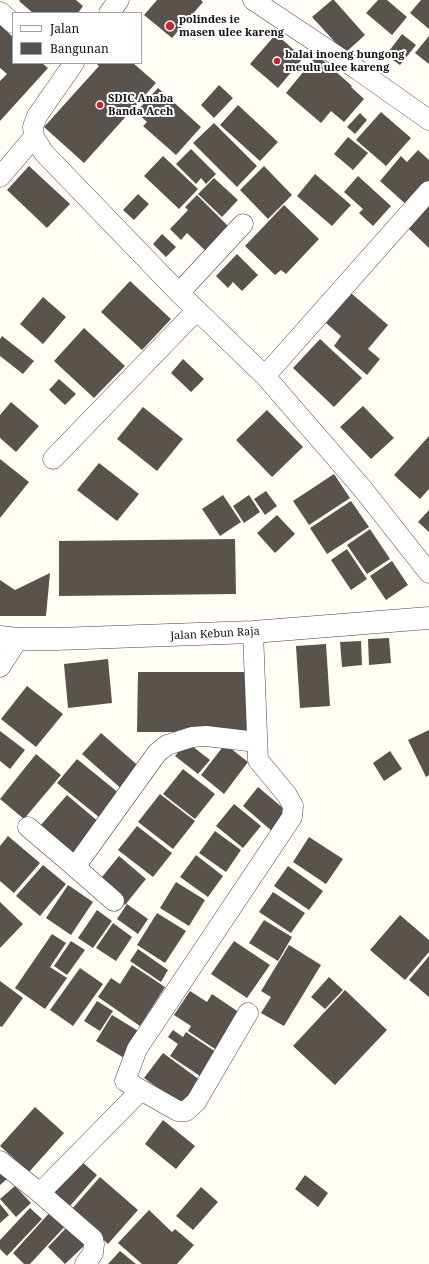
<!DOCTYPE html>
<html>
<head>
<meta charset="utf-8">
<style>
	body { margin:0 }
	#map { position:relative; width:429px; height:1264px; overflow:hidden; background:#fffdf5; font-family:"Noto Serif",serif }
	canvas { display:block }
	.legend { position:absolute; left:12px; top:12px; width:130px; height:52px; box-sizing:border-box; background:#fff; border:1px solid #a0a0a0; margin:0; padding:5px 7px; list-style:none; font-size:12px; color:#111 }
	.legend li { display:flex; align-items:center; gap:8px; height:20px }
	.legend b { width:20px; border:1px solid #a0a0a0 }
</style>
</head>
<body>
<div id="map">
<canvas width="429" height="1264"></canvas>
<ul class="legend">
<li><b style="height:5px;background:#fff"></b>Jalan</li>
<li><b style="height:11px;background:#5a524d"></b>Bangunan</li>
</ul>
</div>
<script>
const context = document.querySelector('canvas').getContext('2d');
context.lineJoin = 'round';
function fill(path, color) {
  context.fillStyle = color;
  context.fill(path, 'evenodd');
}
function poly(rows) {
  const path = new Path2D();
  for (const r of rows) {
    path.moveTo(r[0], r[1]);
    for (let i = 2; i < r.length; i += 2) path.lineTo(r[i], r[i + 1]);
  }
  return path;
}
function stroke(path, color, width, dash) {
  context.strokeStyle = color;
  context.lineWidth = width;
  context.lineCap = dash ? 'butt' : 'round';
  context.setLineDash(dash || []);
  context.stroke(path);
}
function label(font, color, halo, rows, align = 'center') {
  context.font = font + ' "Noto Serif",serif';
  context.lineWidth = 4;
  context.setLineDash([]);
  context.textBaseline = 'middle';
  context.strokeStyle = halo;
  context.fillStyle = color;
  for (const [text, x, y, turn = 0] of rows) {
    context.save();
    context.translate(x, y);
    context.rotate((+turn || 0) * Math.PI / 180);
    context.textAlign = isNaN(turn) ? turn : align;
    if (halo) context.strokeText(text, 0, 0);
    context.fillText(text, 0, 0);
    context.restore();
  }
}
const building = poly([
	[20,0,76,0,83,6,78,13,33,13,19,1],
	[157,0,201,0,203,2,172,38,144,15],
	[332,0,334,0,365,35,345,53,312,17],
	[378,0,387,0,407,17,392,35,366,13],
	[421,0,429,0,429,29,410,13],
	[0,25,13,37,13,63,42,63,48,68,0,121,0,81,7,74,0,68],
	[276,34,303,58,278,88,250,64],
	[402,34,416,45,400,65,386,55],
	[429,36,429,64,415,53],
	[317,55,352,86,351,87,364,99,344,122,331,111,321,123,286,93],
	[96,63,133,63,156,83,84,163,44,127,99,66],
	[219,85,233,98,214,118,201,105],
	[158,88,201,127,176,155,143,126,147,122,136,112],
	[238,105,278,142,260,161,220,125],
	[381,112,411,138,386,166,356,140],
	[360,113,367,120,355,134,347,127],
	[214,123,257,166,237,187,193,143],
	[348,137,368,153,353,170,334,154],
	[191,149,216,174,206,184,201,178,196,184,176,164],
	[418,150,429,160,429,184,409,207,380,181,401,156,407,162],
	[163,156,198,189,179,209,144,176],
	[29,166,70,204,47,228,7,190],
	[264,166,292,195,268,219,240,190],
	[315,174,351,205,332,226,297,196],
	[358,176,391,206,373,226,359,213,363,209,344,192],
	[214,178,238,200,222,217,198,194],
	[138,194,149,204,134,220,123,210],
	[197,195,234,232,211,256,187,233,181,240,170,229,188,210,185,207],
	[429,202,429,248,407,227],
	[284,205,319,239,286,274,281,270,275,275,245,246],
	[162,234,176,247,166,257,153,244],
	[237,254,258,275,242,291,233,282,228,288,216,276],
	[130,281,171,319,142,350,101,312],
	[351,293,388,325,368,349,380,359,367,375,334,346,341,336,326,323],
	[43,297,66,317,43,344,20,324],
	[84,328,125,366,94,398,54,361],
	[2,336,34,361,23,374,0,356,0,339],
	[320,339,362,378,334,407,293,368],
	[183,359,204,379,191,392,171,373],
	[59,379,76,394,65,405,49,390],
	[11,402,39,426,16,452,0,438,0,415],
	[363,406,394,438,371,459,340,427],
	[143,407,183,439,157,471,117,439],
	[267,410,303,447,272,477,236,440],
	[429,436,429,489,420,499,394,475],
	[0,459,29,482,0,518],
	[99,463,139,494,117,521,77,490],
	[334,474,350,498,309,525,293,501],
	[266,491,277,506,265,515,254,499],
	[223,495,241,522,220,536,202,509],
	[249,495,260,512,244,523,233,506],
	[351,501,369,527,327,554,310,528],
	[429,510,429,532,418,522],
	[277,515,295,534,275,553,257,533],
	[370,529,390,559,367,574,347,545],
	[235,539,236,594,59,596,59,541],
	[347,549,367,579,351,590,331,560],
	[392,561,408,585,386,600,370,576],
	[50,573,46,616,0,616,0,580,15,590],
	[389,638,391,663,369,665,368,639],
	[361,641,362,665,342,667,340,642],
	[326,644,330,706,300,708,296,646],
	[108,659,112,703,68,708,64,664],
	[138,672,250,672,250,732,137,732],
	[27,686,63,714,36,747,1,719],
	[429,730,429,775,426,777,408,740],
	[0,731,25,750,10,769,0,761],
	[101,733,143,770,124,791,82,754],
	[187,742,210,760,198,774,175,756],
	[225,744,248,762,224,794,201,775],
	[390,751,402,769,384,781,373,763],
	[36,754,61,775,24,819,0,799],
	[77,759,120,794,100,818,57,783],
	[183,769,215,794,195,819,163,794],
	[258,787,289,813,273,832,243,806],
	[160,794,195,821,173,849,138,822],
	[67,795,100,823,72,854,40,826],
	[234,804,261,826,243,848,216,826],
	[137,826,172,853,153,877,118,850],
	[215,831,241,850,226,872,199,853],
	[8,836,40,863,14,893,0,881,0,846],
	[309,837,343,859,326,884,293,862],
	[196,855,223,876,208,897,180,877],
	[119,856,146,879,125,905,98,882],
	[43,865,66,884,40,916,16,896],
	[288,866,323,891,309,910,274,886],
	[176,882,205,900,189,926,160,908],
	[68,885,93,902,71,935,46,918],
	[273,892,305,913,291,933,259,912],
	[0,902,23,924,0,948],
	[127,904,148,919,138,934,117,919],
	[97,910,112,921,93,948,78,938],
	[157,913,186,931,165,963,137,945],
	[400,915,429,940,429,952,405,980,370,950],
	[264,920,292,937,278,961,249,943],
	[113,923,132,937,116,961,96,948],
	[52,934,66,943,50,967,67,978,45,1009,15,988],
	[71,941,85,950,67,975,54,966],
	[234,941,270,965,247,998,211,974],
	[289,945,321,965,284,1026,261,1013,271,997,261,991],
	[138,949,168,970,161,982,130,961],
	[429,956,429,997,409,980],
	[132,965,165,987,140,1026,98,997,111,978,120,984],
	[80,968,103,984,73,1026,50,1010],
	[329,977,343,990,325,1009,311,997],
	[0,981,23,998,2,1027,0,1026],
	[345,990,387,1030,335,1085,293,1046],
	[190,991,207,1002,212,994,246,1017,221,1053,188,1031,191,1026,174,1015],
	[97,1001,113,1011,100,1031,84,1021],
	[112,1015,140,1032,124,1058,96,1041],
	[173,1030,183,1037,186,1032,222,1056,206,1080,170,1056,178,1044,168,1037],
	[163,1053,204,1083,186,1108,144,1078],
	[35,1107,64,1133,29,1172,0,1146],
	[163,1120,195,1146,176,1169,145,1144],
	[81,1161,97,1175,70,1206,54,1192],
	[0,1171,7,1179,0,1185],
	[305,1175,328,1193,318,1207,295,1189],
	[100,1177,138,1210,108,1244,71,1210],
	[15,1186,31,1203,16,1217,0,1199],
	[201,1187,218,1202,193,1230,176,1216],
	[0,1204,9,1215,0,1223],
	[30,1208,42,1219,7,1256,0,1249,0,1240],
	[52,1210,67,1224,30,1264,24,1264,13,1253],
	[149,1210,172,1232,175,1229,194,1245,177,1264,142,1264,118,1243],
	[67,1227,85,1245,65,1264,48,1247],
	[120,1251,136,1264,108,1264]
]);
const minor = poly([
	[253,0,358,70,429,120],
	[0,12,13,23],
	[109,13,119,0],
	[74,63,37,116,33,127,34,137,44,153,179,293,265,376,362,488,429,573],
	[0,177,34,137],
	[179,293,243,224],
	[265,376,429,191],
	[53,459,197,310],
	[0,667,18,639],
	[28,827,75,867],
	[114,901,75,867,157,753,167,745,192,737,206,736,257,742],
	[248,1013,196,1102,186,1111,178,1111,125,1081,137,1049,292,817,293,806,287,795,258,760,253,632],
	[0,1161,40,1193,93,1239,94,1244,93,1253,85,1264],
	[40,1193,141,1090]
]);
const tertiary = poly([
	[0,637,18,639,57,639,253,632,429,618]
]);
const markers = [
	[170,26,5,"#c4262e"],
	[277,61,4,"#c4262e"],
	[100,105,4,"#c4262e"]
];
const poiNames = [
	["polindes ie",179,20],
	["masen ulee kareng",179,33],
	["balai inoeng bungong",285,55],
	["meulu ulee kareng",285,68],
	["SDIC Anaba",108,99],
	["Banda Aceh",108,112]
];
const streetNames = [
	["Jalan Kebun Raja",215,634,-3]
];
fill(building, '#5a524d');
stroke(minor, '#444', 21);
stroke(tertiary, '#444', 23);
stroke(minor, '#fff', 20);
stroke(tertiary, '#fff', 22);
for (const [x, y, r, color] of markers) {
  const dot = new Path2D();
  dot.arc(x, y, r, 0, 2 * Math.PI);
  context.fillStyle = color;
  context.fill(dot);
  stroke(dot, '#fff', 1.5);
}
label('bold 11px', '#111', '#fff', poiNames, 'left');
label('11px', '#111', '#fff', streetNames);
</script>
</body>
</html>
